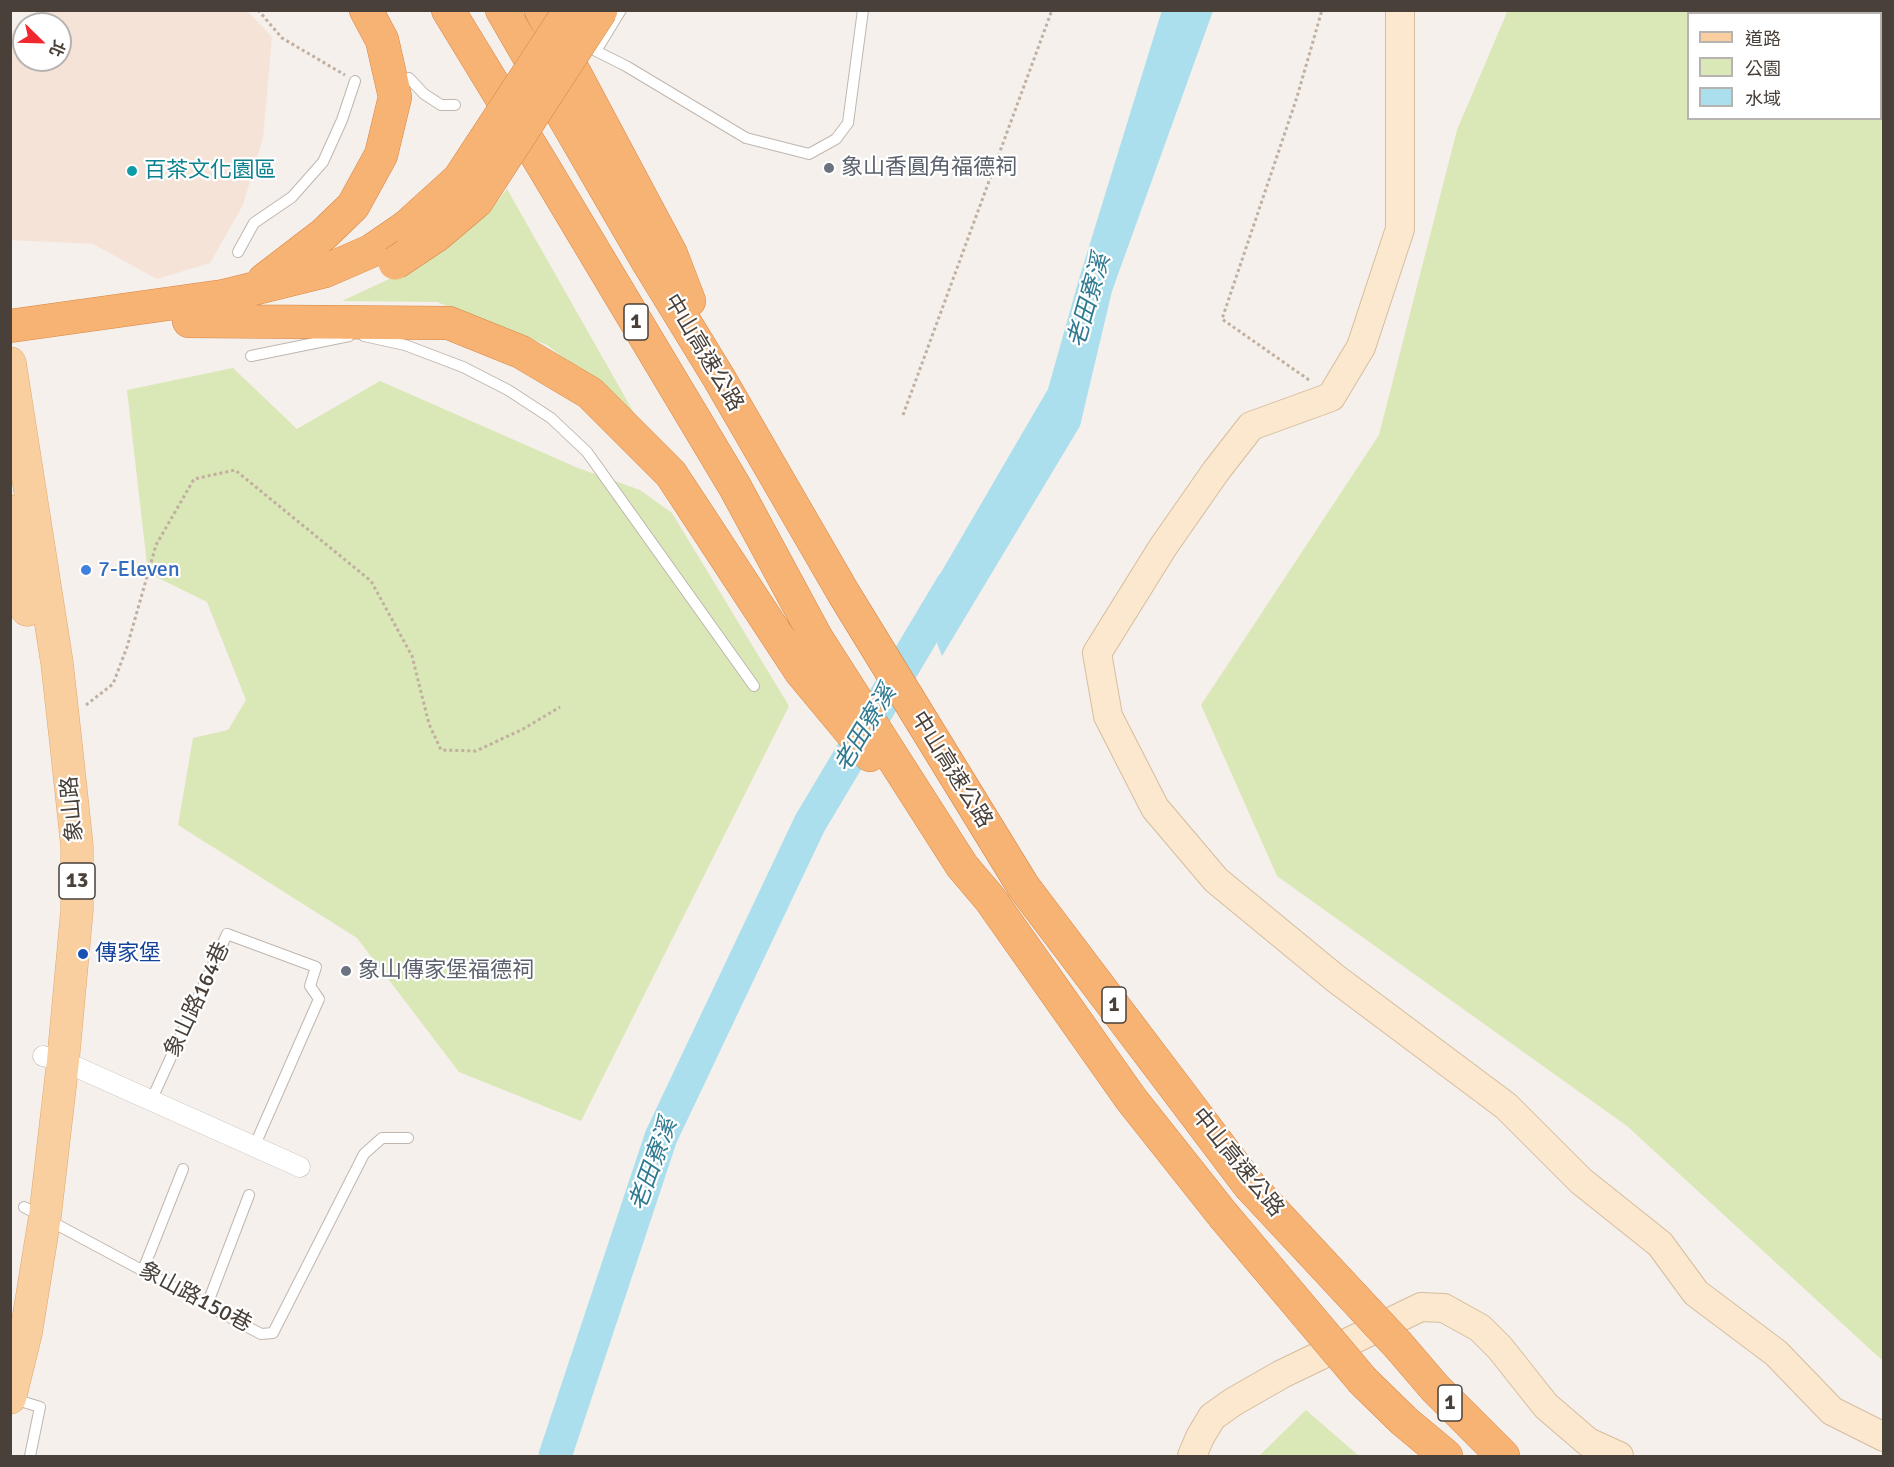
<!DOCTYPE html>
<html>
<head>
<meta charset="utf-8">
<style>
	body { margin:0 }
	#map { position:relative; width:1894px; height:1467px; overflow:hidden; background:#f5f0eb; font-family:Signika,"Noto Sans TC",sans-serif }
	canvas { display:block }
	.frame { position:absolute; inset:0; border:12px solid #494039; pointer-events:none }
	.legend { position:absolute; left:1687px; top:12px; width:195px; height:108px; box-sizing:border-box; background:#fff; border:2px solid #b6b3b0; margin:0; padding:8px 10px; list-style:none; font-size:18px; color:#494039 }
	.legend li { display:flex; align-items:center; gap:12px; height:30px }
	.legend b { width:30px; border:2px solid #b6b3b0 }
	.north { position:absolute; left:12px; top:12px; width:60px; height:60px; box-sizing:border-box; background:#fff; border:2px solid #b6b3b0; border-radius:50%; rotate:113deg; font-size:16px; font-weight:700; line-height:24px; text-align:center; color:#494039 }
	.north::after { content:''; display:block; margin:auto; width:21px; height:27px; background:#f0272f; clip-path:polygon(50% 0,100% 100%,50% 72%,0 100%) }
</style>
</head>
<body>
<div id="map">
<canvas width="1894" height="1467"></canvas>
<div class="frame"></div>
<ul class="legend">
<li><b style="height:8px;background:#f9cfa0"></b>道路</li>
<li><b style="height:16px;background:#dae7b6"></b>公園</li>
<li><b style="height:16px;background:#abdfee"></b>水域</li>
</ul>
<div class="north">北</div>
</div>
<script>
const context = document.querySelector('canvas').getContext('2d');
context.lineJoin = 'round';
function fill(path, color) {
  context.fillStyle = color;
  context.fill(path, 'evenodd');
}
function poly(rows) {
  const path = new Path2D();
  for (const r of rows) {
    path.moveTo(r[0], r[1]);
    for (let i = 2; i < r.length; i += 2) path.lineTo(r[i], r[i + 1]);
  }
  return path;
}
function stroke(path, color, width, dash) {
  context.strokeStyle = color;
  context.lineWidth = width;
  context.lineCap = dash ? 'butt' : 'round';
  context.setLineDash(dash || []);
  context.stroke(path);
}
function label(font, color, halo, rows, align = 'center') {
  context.font = font + ' Signika,"Noto Sans TC",sans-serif';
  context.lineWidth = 4.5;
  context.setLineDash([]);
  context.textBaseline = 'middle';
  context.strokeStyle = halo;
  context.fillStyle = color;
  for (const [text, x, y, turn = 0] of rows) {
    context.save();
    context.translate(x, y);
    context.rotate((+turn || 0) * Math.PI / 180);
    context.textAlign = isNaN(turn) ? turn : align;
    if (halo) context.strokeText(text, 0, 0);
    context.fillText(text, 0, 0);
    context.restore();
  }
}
const commercial = poly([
	[48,10,247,11,272,37,263,138,243,205,210,263,157,279,93,244,11,240,11,32,24,24,24,60,60,60,60,24,25,24]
]);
const green = poly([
	[1508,10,1883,11,1883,1361,1627,1126,1277,876,1201,705,1379,435,1457,130],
	[1688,14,1880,14,1880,118,1688,118],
	[507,189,634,413,547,345,437,302,342,301,415,267,489,212],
	[233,368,297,429,380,381,578,468,640,490,672,513,789,706,581,1121,459,1072,357,938,178,825,193,738,228,730,246,700,207,602,148,573,127,390],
	[1306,1410,1359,1456,1259,1456]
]);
const water = poly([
	[1162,10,1213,11,1112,291,1080,426,942,656,922,605,1048,389,1079,279]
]);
const river = poly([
	[555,1456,661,1137,810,823,952,585]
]);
const path = poly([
	[258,10,282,38,345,75],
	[1309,380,1222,319,1297,97,1322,10],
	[903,415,1052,10],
	[86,705,113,684,127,647,156,545,194,479,235,470,371,581,412,656,429,724,441,750,476,751,523,729,560,707]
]);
const lane = poly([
	[621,10,596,51,626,66,746,138,809,154,836,139,848,123,863,10],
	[409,78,424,94,441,105,455,105],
	[238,252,254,223,292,197,323,162,342,120,355,81],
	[364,336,405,345,463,367,508,390,551,418,587,452,754,686],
	[251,356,349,336],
	[151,1101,227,934,316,967,310,986,319,999,254,1147],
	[24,1207,261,1334,273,1333,364,1154,382,1138,408,1138],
	[143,1270,183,1169],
	[207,1305,249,1195],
	[14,1399,40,1407,30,1456]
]);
const street = poly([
	[43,1056,63,1061,300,1167]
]);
const secondary = poly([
	[1400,10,1400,229,1361,347,1331,397,1251,426,1216,471,1163,547,1097,653,1108,716,1155,808,1216,880,1335,978,1506,1106,1581,1181,1660,1244,1696,1293,1776,1353,1832,1411,1884,1437],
	[1192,1456,1200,1437,1212,1417,1233,1402,1282,1374,1421,1307,1444,1308,1480,1328,1500,1348,1546,1406,1588,1442,1619,1456]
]);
const primary = poly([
	[10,363,57,663,66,744,77,846,77,910,63,1061,45,1216,26,1333,10,1398],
	[10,511,27,610]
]);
const highway = poly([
	[448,10,543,166,735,487,817,639,962,866,990,899,1131,1099,1223,1215],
	[502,10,648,262,719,378,844,594,1023,886,1249,1185],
	[541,10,671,254,689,301],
	[264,280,324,234,353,206,381,155,395,97,382,40,366,10],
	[189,321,449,323,521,352,590,393,671,474,801,672,870,755],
	[10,326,224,296,325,271,371,251,406,227],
	[1399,1346,1435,1388,1503,1456],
	[1363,1381,1404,1421,1446,1456]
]);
const highwayBridge = poly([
	[406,227,459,179,570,10],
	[395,263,437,235,477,201,601,10],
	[1249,1185,1399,1346],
	[1223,1215,1363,1381]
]);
const markers = [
	[829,168,6,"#6b7280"],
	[132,171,6,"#0f9aa8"],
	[86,570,6,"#3f7fe0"],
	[83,954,6,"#1a4fb4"],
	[346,971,6,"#6b7280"]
];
const shields = [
	[636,322,24],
	[77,881,36],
	[1114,1005,24],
	[1450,1403,24]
];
const shieldNames = [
	["1",636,322],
	["13",77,881],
	["1",1114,1005],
	["1",1450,1403]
];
const worshipNames = [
	["象山香圓角福德祠",841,168],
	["象山傳家堡福德祠",358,971]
];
const cultureNames = [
	["百茶文化園區",144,171]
];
const streetNames = [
	["中山高速公路",703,353,59],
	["中山高速公路",951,770,58],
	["象山路",73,809,-95],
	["象山路164巷",198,1000,-65],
	["中山高速公路",1237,1163,51],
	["象山路150巷",195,1298,28]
];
const shopNames = [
	["7-Eleven",98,570]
];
const transitNames = [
	["傳家堡",95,954]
];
const waterNames = [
	["老田寮溪",1090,301,-74],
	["老田寮溪",866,729,-59],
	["老田寮溪",654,1165,-70]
];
fill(commercial, '#f5e3d8');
fill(green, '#dae7b6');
fill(water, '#abdfee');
stroke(river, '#abdfee', 33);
stroke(lane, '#c0b6ae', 12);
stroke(street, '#c0b6ae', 21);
stroke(secondary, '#d5bd9f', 30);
stroke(primary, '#dfa86f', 33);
stroke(highway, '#d78543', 34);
stroke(path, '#c1afa0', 3, [3, 3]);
stroke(lane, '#fff', 10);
stroke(street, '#fff', 20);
stroke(secondary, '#fce8ce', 28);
stroke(primary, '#f9cfa0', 32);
stroke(highway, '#f7b374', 33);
stroke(highwayBridge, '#d78543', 34, []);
stroke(highwayBridge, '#f7b374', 33);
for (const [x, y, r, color] of markers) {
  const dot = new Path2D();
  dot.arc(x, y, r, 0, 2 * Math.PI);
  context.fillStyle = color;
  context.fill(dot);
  stroke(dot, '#fff', 2);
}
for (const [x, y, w] of shields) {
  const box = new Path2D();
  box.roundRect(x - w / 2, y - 18, w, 36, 4.5);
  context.fillStyle = '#fff';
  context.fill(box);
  stroke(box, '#494039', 1.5);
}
label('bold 21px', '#494039', null, shieldNames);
label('22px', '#5b616d', '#fff', worshipNames, 'left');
label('22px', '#0d838f', '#fff', cultureNames, 'left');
label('22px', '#494039', '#fff', streetNames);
label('22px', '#366cbe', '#fff', shopNames, 'left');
label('22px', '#164399', '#fff', transitNames, 'left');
label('italic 24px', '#2f7a91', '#fff', waterNames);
</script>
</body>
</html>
